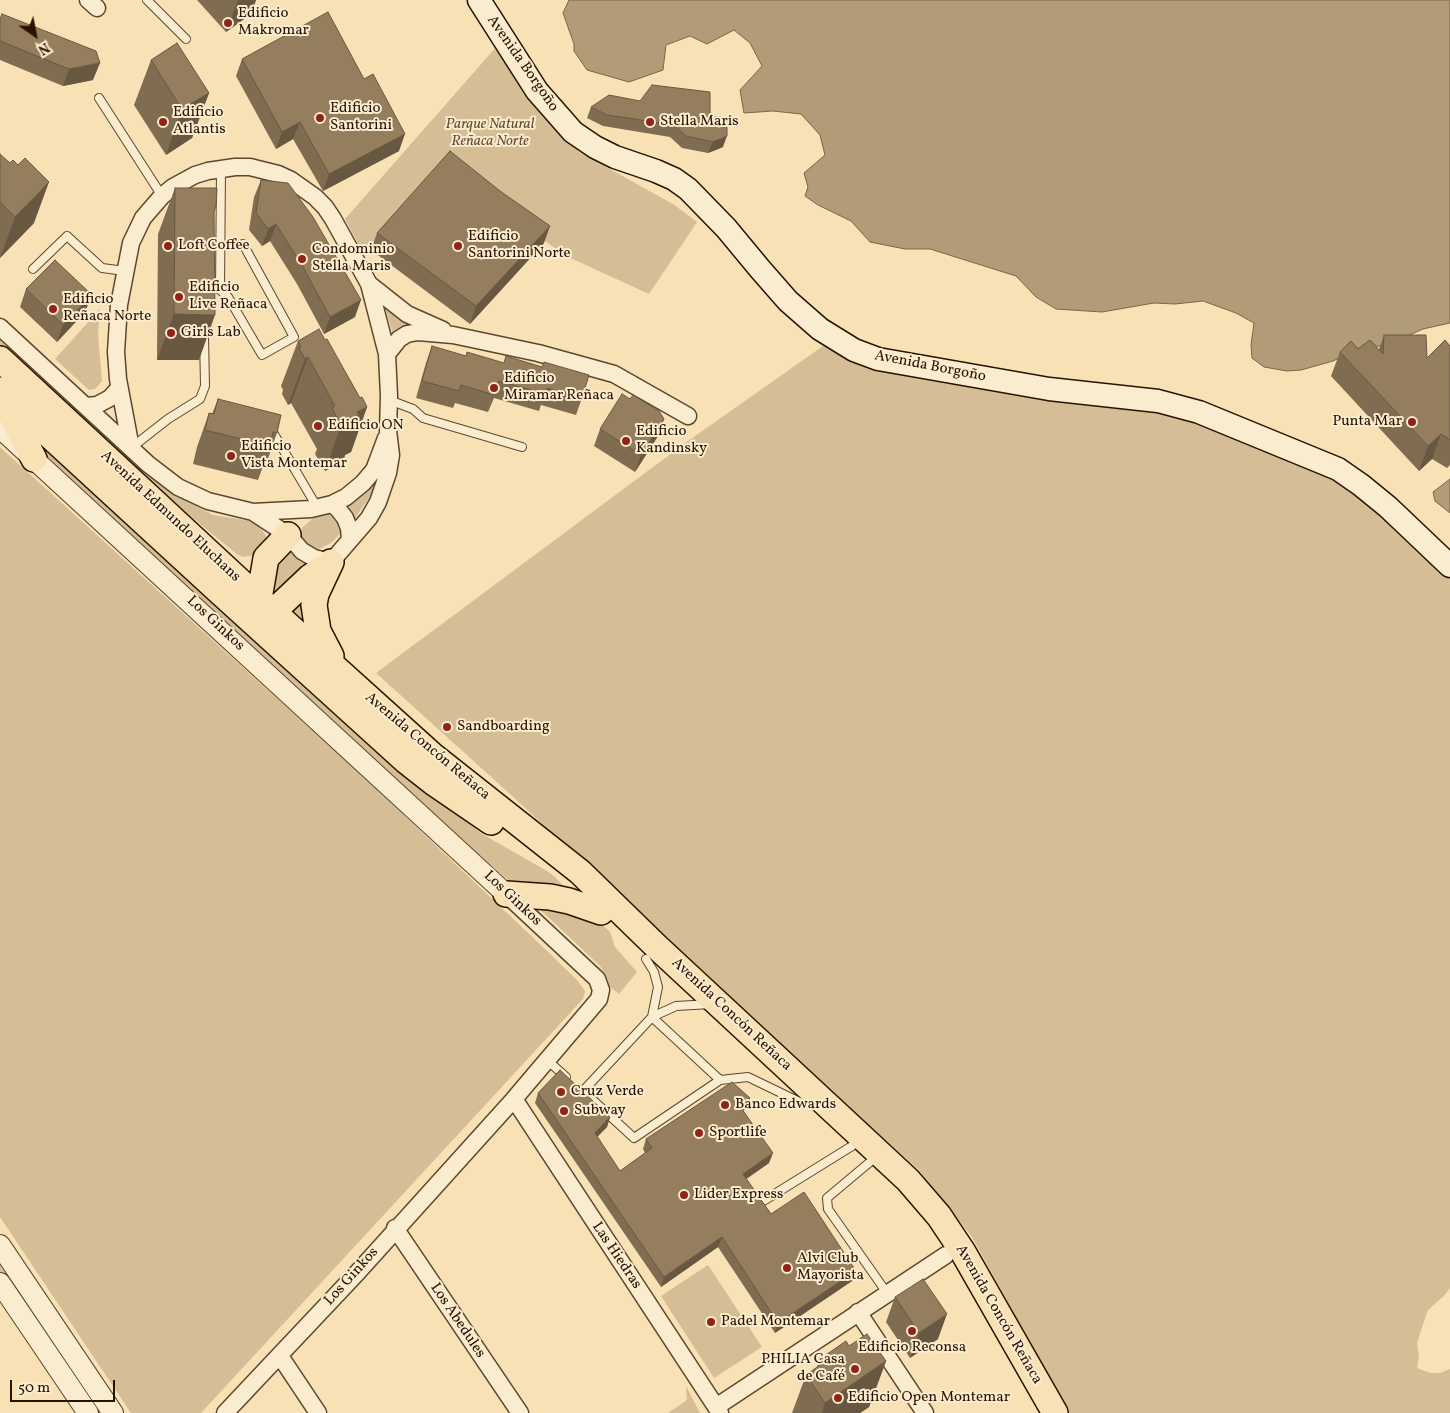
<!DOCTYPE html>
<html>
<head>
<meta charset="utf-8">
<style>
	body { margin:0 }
	#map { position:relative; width:1450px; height:1413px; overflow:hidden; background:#f8e1b5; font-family:Vollkorn,serif }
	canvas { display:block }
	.north { position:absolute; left:10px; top:10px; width:50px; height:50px; -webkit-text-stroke:4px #faeccf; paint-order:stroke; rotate:147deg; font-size:14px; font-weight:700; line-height:20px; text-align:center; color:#2a1200 }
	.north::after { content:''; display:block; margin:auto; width:18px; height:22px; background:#2a1200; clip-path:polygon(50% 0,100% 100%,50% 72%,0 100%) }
	.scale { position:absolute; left:10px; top:1380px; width:105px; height:22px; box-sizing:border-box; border:2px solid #2a1200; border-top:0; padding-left:6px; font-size:15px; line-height:18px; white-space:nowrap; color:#2a1200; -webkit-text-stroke:4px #faeccf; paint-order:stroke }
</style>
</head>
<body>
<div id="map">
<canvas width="1450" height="1413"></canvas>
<div class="north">N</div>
<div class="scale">50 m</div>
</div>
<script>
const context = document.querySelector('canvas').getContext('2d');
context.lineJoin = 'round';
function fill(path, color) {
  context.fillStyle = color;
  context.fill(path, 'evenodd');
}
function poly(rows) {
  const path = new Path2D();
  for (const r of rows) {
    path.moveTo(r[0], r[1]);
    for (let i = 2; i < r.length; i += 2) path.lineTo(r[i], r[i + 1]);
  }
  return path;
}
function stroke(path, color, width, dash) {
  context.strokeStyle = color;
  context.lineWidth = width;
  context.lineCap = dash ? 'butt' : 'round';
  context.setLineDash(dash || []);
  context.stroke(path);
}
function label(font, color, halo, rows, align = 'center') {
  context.font = font + ' Vollkorn,serif';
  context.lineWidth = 4;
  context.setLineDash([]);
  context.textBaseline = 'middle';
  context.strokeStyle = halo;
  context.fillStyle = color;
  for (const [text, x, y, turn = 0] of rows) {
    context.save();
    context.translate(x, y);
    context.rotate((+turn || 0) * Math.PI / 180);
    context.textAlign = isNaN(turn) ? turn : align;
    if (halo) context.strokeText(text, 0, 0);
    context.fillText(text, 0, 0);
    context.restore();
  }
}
const green = poly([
	[497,46,522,91,579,152,673,204,697,222,649,294,566,256,497,207,444,164,363,253,345,219],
	[384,303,417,325,403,326,393,335],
	[100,309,98,334,102,381,95,389,89,390,55,359],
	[840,334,887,350,974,367,1315,451,1450,568,1450,1288,1445,1295,1428,1310,1426,1315,1417,1343,1419,1356,1417,1368,1430,1373,1440,1373,1450,1369,1450,1413,1069,1413,972,1237,919,1170,806,1069,510,794,376,673,688,441],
	[0,340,123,453,164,488,213,515,250,521,259,526,264,533,267,538,266,544,258,554,244,557,238,555,161,492,0,348],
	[34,432,412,774,482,834,547,871,555,877,572,895,514,885,401,786,39,451],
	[0,447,371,784,545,949,577,980,585,991,583,999,201,1413,131,1413,0,1217],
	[380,473,375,489,353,521,340,504],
	[326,512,334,512,343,526,341,533,331,543,319,549,309,550,298,536,302,528,314,517],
	[286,550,310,564,280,598,270,594,277,557],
	[315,578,311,630,286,607],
	[529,899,588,911,610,932,615,947,637,972,619,994,609,986,606,975,600,966],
	[0,1258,104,1413,95,1413,0,1271],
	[708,1265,762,1347,714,1378,661,1296],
	[686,1386,700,1413,668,1413,687,1400]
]);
const water = poly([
	[569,0,1450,0,1450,323,1423,329,1389,344,1354,351,1333,361,1301,370,1287,371,1264,367,1252,358,1251,345,1254,323,1236,313,1203,301,1175,304,1154,303,1102,312,1056,309,1036,297,1016,276,930,249,905,249,870,242,851,221,818,205,805,196,808,187,804,173,825,155,820,135,801,114,773,111,744,113,740,90,762,66,750,43,734,30,707,44,690,36,666,45,663,70,629,82,587,70,574,51,574,44,563,13,569,0],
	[1450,479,1450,513,1435,501,1433,492,1450,479]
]);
const service = poly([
	[147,0,186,39],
	[99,98,162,196],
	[221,168,220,290,228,297,262,355,294,337,243,244],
	[33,269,67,236,102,268,125,271],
	[389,400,413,409,423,418,522,447],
	[271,429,317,507],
	[131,448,168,419,200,399,205,386,204,336],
	[646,959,654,972,658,987,652,1017],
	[652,1017,676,1006,711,1004],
	[547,1060,566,1077],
	[720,1080,652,1017,583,1091,634,1138,720,1080,748,1077,804,1104],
	[870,1162,827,1198,828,1209,887,1293],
	[765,1200,852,1146]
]);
const minor = poly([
	[88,0,97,8],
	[369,284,407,314,443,330],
	[0,327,148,464,178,487,208,501,253,512,311,509,332,504,346,497,363,483,374,470,386,438],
	[387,354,399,339,407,334,418,332,453,335,538,353,614,374,688,416],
	[87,406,97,405,110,398,119,388],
	[131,448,118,379,116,352,119,305,131,243,143,218,162,196,173,187,195,175,208,171,235,167,250,167,278,174,291,180,315,197,325,207,333,219,369,284,387,354,389,396,388,431,391,455,388,473,378,502,369,518,331,562,314,558,302,551,288,535,253,512],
	[332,504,338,509,345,518,349,528,350,540],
	[514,1099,720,1413],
	[395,1228,520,1413],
	[858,1312,925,1413],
	[280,1356,318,1413],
	[716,1407,946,1255],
	[225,1413,357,1273,514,1099,599,999,601,990,597,979,506,894]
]);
const tertiary = poly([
	[0,428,506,894],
	[0,1245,113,1413],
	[0,1283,88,1413]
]);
const secondary = poly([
	[479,0,537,91,573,132,595,147,615,157,656,171,674,179,688,189,726,228,760,269,788,301,820,329,854,350,878,359,1049,389,1158,401,1199,412,1338,469,1361,485,1388,507,1450,566]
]);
const primary = poly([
	[0,359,259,599,432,755,580,872,657,947,908,1180,939,1216,963,1252,1055,1413],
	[0,390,222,594,406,761,434,783,491,822],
	[5,403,34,459],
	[331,562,316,594,314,605,318,631,331,656],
	[255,612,259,599,266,558,288,535],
	[258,618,274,611,310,577,329,564],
	[506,894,550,897,569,901,601,912]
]);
const wall = poly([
	[197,0,256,0,251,14,226,32],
	[0,19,93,80,63,86,0,60],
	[242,59,399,151,323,191,293,139,276,149,236,76],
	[151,60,209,93,192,138,166,155,134,105],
	[591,107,710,116,723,147,708,153,682,148,670,137,603,126,587,118],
	[0,154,34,223,0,258],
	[261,180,355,317,324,334,297,284,270,241,262,246,249,230,254,197],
	[175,188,216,206,214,213,199,360,157,360,158,234],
	[377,233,544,243,470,324,371,250],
	[26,289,85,312,57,342,20,307],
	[1384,335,1427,358,1450,346,1450,465,1447,468,1432,459,1419,471,1331,376,1340,352,1358,349,1379,349],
	[325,340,360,398,367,407,351,452,345,455,343,461,325,471,315,454,317,449,291,403,288,405,282,394,283,390,281,386,298,341],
	[432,346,465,356,504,363,506,356,582,398,576,415,541,405,539,411,494,398,488,412,455,403,453,408,416,398,426,363],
	[218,399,277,433,265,467,263,466,258,480,193,464,197,447,209,413,212,414],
	[630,399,664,419,658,436,635,472,594,446,600,429],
	[538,1093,610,1117,607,1127,597,1137,620,1171,645,1153,643,1149,646,1139,750,1098,747,1108,743,1110,769,1163,746,1179,771,1214,852,1281,775,1333,718,1247,661,1287,535,1103],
	[895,1297,938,1339,910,1358,886,1322],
	[849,1346,886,1361,869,1407,860,1413,792,1413,806,1375,817,1367,820,1359]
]);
const shadedWall = poly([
	[238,0,256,0,251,14,226,32],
	[100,63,93,80,63,86,69,69],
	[209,93,192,138,166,155,182,109],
	[300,122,293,139,276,149,282,132],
	[405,134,399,151,323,191,329,174],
	[727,136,723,147,708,153,713,142],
	[49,182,34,223,0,258,15,217],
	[276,224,270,241,262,246,268,229],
	[550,226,544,243,470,324,476,306],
	[92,295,85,312,57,342,63,325],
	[361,300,355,317,324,334,330,317],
	[174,314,215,315,199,360,157,360],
	[308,357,291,403,288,405,305,359],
	[367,407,351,452,345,455,343,461,325,471,341,425,357,412],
	[664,419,658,436,635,472,641,455],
	[1441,434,1432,459,1419,471,1428,446],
	[750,1098,747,1108,736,1115,739,1105],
	[610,1117,607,1127,591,1143,595,1133],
	[773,1153,769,1163,739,1184,743,1174],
	[722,1237,718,1247,661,1287,664,1277],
	[856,1271,852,1281,775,1333,778,1323],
	[947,1314,938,1339,910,1358,919,1333],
	[886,1361,869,1407,860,1413,822,1413,825,1403]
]);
const building = poly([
	[328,12,364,79,373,74,405,134,329,174,300,122,282,132,242,59,328,12],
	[2,14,96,51,100,63,69,69,0,41,0,19,2,14],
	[177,43,209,93,182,109,151,60,177,43],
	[652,85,710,92,710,116,727,118,727,136,713,142,686,136,674,125,607,115,591,107,609,95,640,101,652,85],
	[450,151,500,191,550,226,476,306,377,233,450,151],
	[0,154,10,163,13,160,18,165,25,158,49,182,15,217,0,202,0,154],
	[261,180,288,183,313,217,361,300,330,317,303,267,276,224,268,229,256,213,261,180],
	[175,188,217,188,216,206,214,211,215,315,174,314,175,188],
	[55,260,92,295,63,325,26,289,55,260],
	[319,329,325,340,327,339,360,398,362,397,367,407,357,412,359,415,341,425,332,408,335,406,308,357,305,359,299,348,301,347,298,341,319,329],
	[1384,335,1426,335,1427,358,1445,340,1450,346,1450,440,1441,434,1428,446,1340,352,1351,341,1358,349,1370,340,1383,354,1384,335],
	[432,346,466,356,467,352,504,363,506,356,542,367,544,362,589,375,582,398,547,388,545,394,499,381,494,395,461,385,459,391,422,381,432,346],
	[622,394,630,399,633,395,659,411,664,419,641,455,600,429,622,394],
	[218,399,281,415,277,433,273,432,270,446,205,430,209,413,214,414,218,399],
	[560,1070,610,1117,595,1133,620,1171,652,1148,646,1139,732,1082,750,1098,739,1105,773,1153,743,1174,771,1214,804,1192,856,1271,778,1323,722,1237,664,1277,538,1093,560,1070],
	[923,1279,947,1314,919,1333,895,1297,923,1279],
	[867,1334,886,1361,825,1403,806,1375,823,1363,820,1359,846,1341,849,1346,867,1334]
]);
const markers = [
	[228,23,5,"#8f2418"],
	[320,118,5,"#8f2418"],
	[163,122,5,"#8f2418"],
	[650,122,5,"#8f2418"],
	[168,246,5,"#8f2418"],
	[458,246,5,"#8f2418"],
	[302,259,5,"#8f2418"],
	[179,297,5,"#8f2418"],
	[53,309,5,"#8f2418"],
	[171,333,5,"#8f2418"],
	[494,388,5,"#8f2418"],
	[1412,422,5,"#8f2418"],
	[318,426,5,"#8f2418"],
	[626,441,5,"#8f2418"],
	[231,456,5,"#8f2418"],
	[447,727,5,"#8f2418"],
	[561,1092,5,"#8f2418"],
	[725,1105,5,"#8f2418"],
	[564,1111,5,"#8f2418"],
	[699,1133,5,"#8f2418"],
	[684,1195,5,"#8f2418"],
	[787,1268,5,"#8f2418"],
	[711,1322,5,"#8f2418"],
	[912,1331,5,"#8f2418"],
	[855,1369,5,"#8f2418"],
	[838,1398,5,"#8f2418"]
];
const poiNames = [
	["Edificio",238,14],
	["Makromar",238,31],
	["Edificio",330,109],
	["Santorini",330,126],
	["Edificio",173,113],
	["Atlantis",173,130],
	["Stella Maris",660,122],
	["Edificio",468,237],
	["Santorini Norte",468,254],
	["Loft Coffee",178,246],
	["Condominio",312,250],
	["Stella Maris",312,267],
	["Edificio",189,288],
	["Live Reñaca",189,305],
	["Edificio",63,300],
	["Reñaca Norte",63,317],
	["Girls Lab",181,333],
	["Edificio",504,379],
	["Miramar Reñaca",504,396],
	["Punta Mar",1402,422,"right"],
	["Edificio ON",328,426],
	["Edificio",636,432],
	["Kandinsky",636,449],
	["Edificio",241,447],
	["Vista Montemar",241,464],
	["Sandboarding",457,727],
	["Cruz Verde",571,1092],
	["Banco Edwards",735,1105],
	["Subway",574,1111],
	["Sportlife",709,1133],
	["Lider Express",694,1195],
	["Alvi Club",797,1259],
	["Mayorista",797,1276],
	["Padel Montemar",721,1322],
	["Edificio Reconsa",912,1348,"center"],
	["PHILIA Casa",845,1360,"right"],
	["de Café",845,1377,"right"],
	["Edificio Open Montemar",848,1398]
];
const streetNames = [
	["Avenida Borgoño",522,64,55],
	["Avenida Borgoño",930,367,11],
	["Avenida Edmundo Eluchans",170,517,43],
	["Los Ginkos",215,624,43],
	["Avenida Concón Reñaca",427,747,40],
	["Los Ginkos",512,899,43],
	["Avenida Concón Reñaca",731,1015,43],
	["Las Hiedras",616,1256,56],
	["Los Ginkos",352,1277,-48],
	["Avenida Concón Reñaca",998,1315,60],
	["Los Abedules",457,1321,56]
];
const parkNames = [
	["Parque Natural",490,125],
	["Reñaca Norte",490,142]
];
fill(green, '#d5be96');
fill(water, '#b29b77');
stroke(water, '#7c6447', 1);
stroke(service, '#5e462d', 10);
stroke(minor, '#5e462d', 19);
stroke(tertiary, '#5e462d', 22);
stroke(secondary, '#2a1200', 25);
stroke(primary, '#2a1200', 28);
stroke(service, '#faeccf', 8);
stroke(minor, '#faeccf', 16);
stroke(tertiary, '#faeccf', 20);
stroke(secondary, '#faeccf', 22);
stroke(primary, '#f8e1b5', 25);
fill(wall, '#806c51');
fill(shadedWall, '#685842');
fill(building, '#957e5e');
stroke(building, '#685842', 1);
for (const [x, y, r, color] of markers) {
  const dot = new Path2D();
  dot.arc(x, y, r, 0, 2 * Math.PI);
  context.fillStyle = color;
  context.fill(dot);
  stroke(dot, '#faeccf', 2);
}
label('15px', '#2a1200', '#faeccf', poiNames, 'left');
label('15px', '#2a1200', '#faeccf', streetNames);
label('italic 15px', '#664e34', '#faeccf', parkNames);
</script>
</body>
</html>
